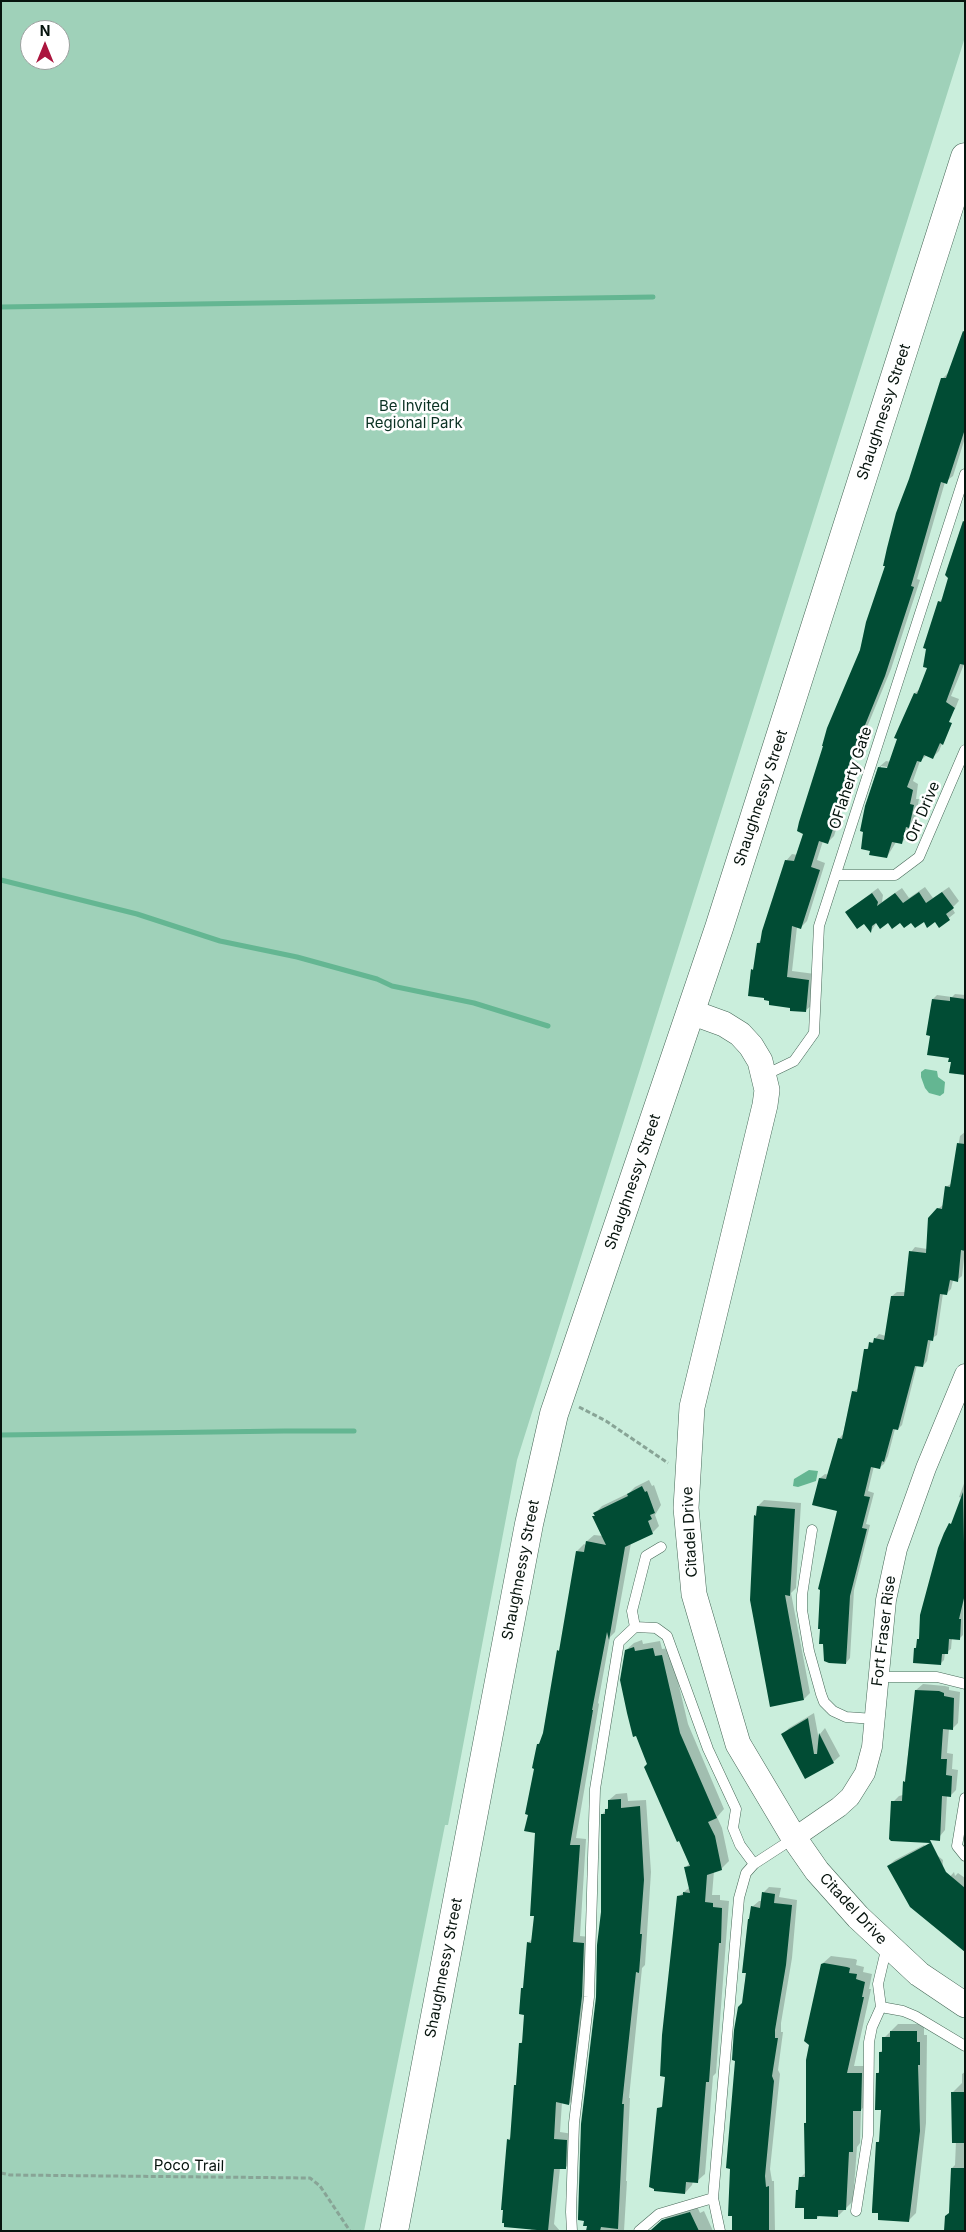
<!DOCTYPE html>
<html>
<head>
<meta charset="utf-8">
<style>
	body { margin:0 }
	#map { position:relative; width:966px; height:2232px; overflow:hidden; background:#caeedc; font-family:Inter,sans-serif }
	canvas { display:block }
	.frame { position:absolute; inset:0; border:2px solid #07140e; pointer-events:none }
	.north { position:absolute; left:20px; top:20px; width:50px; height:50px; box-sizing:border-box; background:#fff; border:1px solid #9ca19f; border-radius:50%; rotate:0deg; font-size:14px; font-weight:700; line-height:20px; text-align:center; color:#07140e }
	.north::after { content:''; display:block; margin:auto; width:18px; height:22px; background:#ab153e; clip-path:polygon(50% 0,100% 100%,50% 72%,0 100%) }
</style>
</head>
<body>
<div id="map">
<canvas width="966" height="2232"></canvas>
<div class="frame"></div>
<div class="north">N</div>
</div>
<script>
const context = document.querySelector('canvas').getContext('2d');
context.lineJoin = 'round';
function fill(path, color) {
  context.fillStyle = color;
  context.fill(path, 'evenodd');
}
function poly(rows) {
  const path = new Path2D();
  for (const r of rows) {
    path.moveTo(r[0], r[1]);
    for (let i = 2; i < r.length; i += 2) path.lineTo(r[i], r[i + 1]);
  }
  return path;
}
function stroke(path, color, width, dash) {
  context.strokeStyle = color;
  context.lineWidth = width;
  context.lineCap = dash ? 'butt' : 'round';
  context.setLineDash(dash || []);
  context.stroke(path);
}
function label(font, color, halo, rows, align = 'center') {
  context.font = font + ' Inter,sans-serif';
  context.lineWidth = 5;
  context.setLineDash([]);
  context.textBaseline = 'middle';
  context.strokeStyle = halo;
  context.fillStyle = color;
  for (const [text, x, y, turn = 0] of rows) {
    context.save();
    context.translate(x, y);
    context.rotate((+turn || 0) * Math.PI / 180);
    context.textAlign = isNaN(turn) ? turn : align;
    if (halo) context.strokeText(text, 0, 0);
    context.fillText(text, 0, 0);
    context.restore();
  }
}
const green = poly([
	[1,1,965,1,965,37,517,1460,448,1825,445,1825,364,2231,1,2231],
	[30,30,60,30,60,60,30,60]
]);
const water = poly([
	[925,1069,937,1071,938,1077,945,1082,944,1093,940,1096,929,1093,925,1088,921,1077,921,1072],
	[809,1470,818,1471,816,1481,798,1487,793,1486,794,1479]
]);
const shadow = poly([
	[965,329,965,438,953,476,945,482,917,579,920,580,891,669,853,761,858,762,834,836,828,842,823,841,817,860,825,863,807,921,800,928,797,927,792,971,815,974,812,1005,805,1011,770,999,752,970,755,967,758,943,762,939,786,861,792,854,798,855,942,379,949,372],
	[965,520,965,662,951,696,959,699,955,709,948,716,915,693,921,688,929,667,939,602,944,597,950,577,950,563],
	[948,729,939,751,933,757,927,755,920,761,913,781,918,784,916,799,919,799,915,821,910,825,908,836,902,842,896,842,887,857,879,767,886,761,891,762],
	[881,766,893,768,881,768],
	[925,887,933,898,949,887,959,901,952,908,955,913,939,926,935,920,888,921,877,922,871,931,865,922,846,912,878,888,883,895,882,902,902,888,909,898],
	[955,994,965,995,965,1074,953,1061,933,999,937,995,952,997],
	[965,1132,965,1250,962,1276,957,1280,953,1280,951,1289,946,1294,943,1293,937,1335,931,1339,927,1361,923,1366,917,1365,902,1425,898,1429,895,1429,888,1456,884,1464,879,1468,874,1466,868,1491,874,1493,866,1524,870,1525,854,1590,850,1658,846,1663,838,1510,820,1478,825,1474,829,1475,839,1439,843,1434,853,1392,859,1388,866,1350,879,1334,886,1336,892,1296,897,1292,906,1292,911,1252,915,1247,927,1249,938,1209,943,1205,946,1187,952,1183,960,1136],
	[649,1480,652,1486,654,1485,661,1505,655,1515,659,1526,652,1533,631,1543,615,1632,610,1637,598,1703,599,1704,576,1838,586,1839,580,1936,590,1937,576,2097,569,2104,562,2102,560,2132,573,2134,572,2161,565,2168,560,2168,554,2224,560,2231,529,2231,533,2228,508,2140,511,2137,520,2044,523,2040,528,1943,533,1938,535,1915,536,1768,538,1744,542,1741,558,1651,561,1648,577,1551,584,1544,586,1545,587,1541,594,1535,603,1536,594,1517,595,1513,602,1506,629,1493,635,1487],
	[965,1481,963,1635,959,1639,952,1638,951,1649,945,1653,944,1660,940,1664,915,1649,920,1637,945,1533,954,1520,962,1498,959,1497],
	[764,1500,801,1503,796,1588,791,1593,810,1693,804,1699,755,1516,758,1506],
	[642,1640,643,1644,660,1641,662,1649,670,1648,688,1724,724,1809,717,1817,722,1828,729,1861,721,1869,714,1871,712,1895,720,1895,720,1900,729,1901,716,2073,713,2076,705,2174,697,2181,693,2181,692,2185,685,2193,659,2109,664,2104,678,1897,690,1887,685,1868,690,1863,649,1764,626,1650,634,1643],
	[923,1684,945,1686,949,1687,949,1690,960,1692,958,1723,952,1729,949,1729,947,1753,953,1754,952,1769,958,1770,956,1790,950,1796,947,1796,945,1830,940,1836,893,1802,899,1796,903,1795,916,1690],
	[814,1713,819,1740,820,1734,825,1728,840,1756,833,1762,805,1777,783,1734,789,1728],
	[627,1793,628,1801,646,1800,651,1872,645,1965,642,1968,629,2098,630,2098,626,2181,627,2181,624,2231,587,2231,602,1912,602,1815,609,1806,609,1800,616,1794],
	[924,1845,943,1860,941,1887,954,1872,955,1876,958,1873,965,1878,965,1949,889,1865,895,1860],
	[769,1887,781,1888,779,1897,797,1900,792,1958,781,2023,781,2032,783,2032,778,2070,780,2074,770,2169,772,2181,774,2181,775,2231,737,2231,743,2003,752,1907,759,1901,762,1901,763,1893],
	[831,1956,855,1959,857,1960,856,1965,864,1967,863,1972,872,1974,869,1989,871,1989,854,2066,869,2066,869,2101,861,2110,860,2143,857,2147,853,2201,838,2216,820,2215,817,2218,806,2207,797,2190,800,2188,800,2178,806,2172,805,2123,807,2122,822,1964],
	[898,2024,924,2024,924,2035,927,2035,926,2123,916,2213,908,2221,878,2142,880,2140,882,2109,877,2074,880,2070,880,2052,884,2049,884,2038],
	[965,2072,965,2231,950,2212,952,2168,955,2165,956,2141,953,2092,962,2083,962,2074],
	[697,2206,700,2213,704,2211,713,2231,649,2231,671,2214]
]);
const stream = poly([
	[1,307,653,297],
	[1,880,137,914,220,941,297,957,377,979,392,986,474,1003,548,1026],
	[1,1435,284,1431,354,1431]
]);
const building = poly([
	[963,331,965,332,965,429,947,484,941,482,911,586,914,587,885,676,848,767,853,769,828,844,819,841,811,867,820,870,801,929,792,926,787,977,809,980,806,1012,790,1011,790,1008,769,1005,769,1001,764,1000,764,998,748,996,751,969,753,970,757,943,760,943,762,931,785,860,794,861,803,834,797,831,799,822,823,746,822,746,827,728,860,650,866,622,885,566,883,566,887,548,896,513,909,479,941,378,946,378],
	[963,521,965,522,965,665,960,664,946,702,955,708,949,722,952,723,943,745,940,743,933,759,924,755,921,762,917,761,907,787,913,790,910,804,914,805,909,828,906,827,902,844,892,842,887,858,869,855,870,851,861,849,863,832,860,831,865,806,878,767,887,768,897,739,894,738,914,693,917,694,927,668,923,667,926,649,923,648,938,601,941,602,948,578,945,575],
	[919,892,926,903,942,892,954,908,946,914,950,920,939,928,935,922,927,928,924,922,915,928,911,923,904,928,900,923,892,929,888,923,880,929,876,923,872,926,871,933,864,924,857,929,845,912,872,893,878,902,877,906,895,893,903,903],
	[950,997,965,999,965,1075,949,1073,951,1062,948,1062,949,1058,927,1055,930,1036,926,1035,932,999,950,1001],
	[957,1143,965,1144,965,1251,961,1250,958,1282,950,1280,947,1295,940,1294,933,1341,928,1340,923,1367,915,1366,898,1430,893,1429,884,1462,882,1461,880,1469,871,1467,864,1496,870,1497,862,1528,867,1529,850,1596,846,1664,829,1663,824,1661,823,1644,819,1644,820,1629,818,1629,820,1590,818,1589,837,1511,812,1505,819,1478,826,1479,838,1438,842,1439,852,1391,857,1392,864,1349,868,1349,869,1342,873,1343,874,1338,884,1340,891,1296,904,1296,909,1251,926,1253,928,1218,937,1208,942,1209,945,1186,950,1187],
	[642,1486,645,1492,647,1491,655,1513,650,1515,652,1519,648,1521,653,1534,625,1547,609,1640,607,1632,592,1710,593,1710,570,1845,580,1845,573,1942,584,1943,582,1996,569,2105,556,2102,554,2139,567,2140,566,2169,554,2169,548,2231,504,2227,504,2223,502,2223,503,2210,501,2210,507,2139,510,2140,514,2085,516,2085,519,2043,522,2043,524,2015,519,2014,521,1988,523,1988,527,1942,531,1943,534,1916,530,1916,535,1833,524,1831,528,1815,525,1814,534,1769,532,1768,537,1744,539,1744,543,1733,557,1650,559,1651,576,1551,584,1552,586,1541,606,1545,592,1516,595,1516,593,1513,628,1496,627,1494],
	[963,1492,965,1594,959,1619,961,1619,960,1640,949,1639,948,1654,942,1654,941,1665,913,1663,914,1648,916,1648,917,1639,919,1639,920,1615,938,1548,944,1533,949,1523,951,1524],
	[757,1506,795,1509,790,1596,785,1595,804,1700,770,1707,750,1600,754,1515,756,1516],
	[634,1647,635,1651,653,1648,655,1656,662,1655,680,1733,717,1818,708,1822,715,1836,722,1870,707,1875,705,1902,713,1903,713,1907,722,1908,721,1943,719,1943,709,2082,706,2082,698,2183,686,2182,685,2194,654,2191,654,2189,649,2187,657,2108,662,2107,665,2077,660,2076,662,2035,677,1896,683,1895,683,1892,690,1893,684,1867,690,1866,679,1841,677,1842,644,1767,647,1764,636,1736,633,1737,627,1713,620,1680,625,1650],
	[915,1690,939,1691,944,1693,944,1696,954,1698,953,1730,943,1729,941,1759,947,1759,946,1775,952,1776,951,1797,942,1796,940,1841,930,1840,946,1872,965,1888,965,1952,910,1907,887,1866,930,1843,891,1841,889,1839,891,1801,902,1801,903,1781,905,1782],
	[808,1718,814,1754,817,1754,819,1733,834,1763,805,1779,781,1734],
	[621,1799,621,1808,640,1806,644,1880,640,1934,642,1934,639,1973,636,1972,622,2104,624,2104,618,2229,601,2227,600,2231,586,2231,587,2226,583,2226,584,2221,578,2220,578,2218,581,2124,596,1997,597,1945,601,1912,601,1814,605,1814,605,1809,608,1809,608,1800],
	[762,1892,775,1894,774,1903,792,1905,786,1965,775,2030,775,2038,778,2038,772,2076,774,2081,765,2176,766,2187,769,2186,769,2231,732,2231,732,2216,728,2216,730,2169,726,2168,735,2061,732,2060,734,2030,738,2007,742,2003,746,1973,742,1973,748,1919,749,1919,751,1906,760,1908],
	[824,1963,847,1967,850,1968,849,1973,857,1974,856,1979,865,1982,862,1997,864,1997,847,2073,862,2073,861,2111,853,2111,853,2152,849,2152,846,2210,838,2210,838,2217,817,2216,817,2219,804,2219,804,2208,795,2208,796,2190,798,2190,799,2177,805,2177,804,2123,806,2123,806,2060,809,2045,804,2041,821,1964],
	[890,2031,917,2031,917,2042,920,2042,920,2065,918,2065,920,2131,909,2222,878,2220,878,2213,872,2213,872,2210,876,2142,879,2142,881,2110,875,2110,876,2073,879,2073,879,2052,882,2052,882,2037,890,2037],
	[951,2092,965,2092,965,2143,952,2143],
	[951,2168,965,2168,965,2231,944,2231,945,2216,949,2213],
	[690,2212,699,2231,650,2231,662,2220]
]);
const path = poly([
	[579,1407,606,1421,668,1463],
	[1,2173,10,2175,310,2178,320,2186,350,2231]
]);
const service = poly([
	[836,875,895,875,919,857,965,750],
	[765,1075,794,1061,814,1033,819,926,965,474],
	[812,1530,802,1595,802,1610,809,1651,821,1694,824,1702,833,1711,846,1717,874,1719],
	[635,1627,632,1611,646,1556,661,1547],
	[878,1677,937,1677,965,1684],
	[965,1798,957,1846,965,1856],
	[754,1864,794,1838],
	[887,1946,878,1984,881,2007,903,2011,915,2016,965,2046],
	[713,2198,720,2231],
	[856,2211,868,2135,869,2042,872,2027,881,2007],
	[572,2231,571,2212,574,2123,589,1997,595,1789,619,1642,635,1627,656,1628,667,1636,708,1749,736,1809,733,1828,740,1845,754,1864,746,1873,739,1898,713,2198,659,2214,639,2231]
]);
const minor = poly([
	[794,1838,839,1807,850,1797,865,1773,872,1747,886,1600,897,1549,926,1468,965,1374]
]);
const tertiary = poly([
	[691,1012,724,1024,740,1034,751,1046,760,1061,767,1090,765,1105,692,1407,686,1508,694,1594,738,1744,794,1838,817,1871,858,1917,919,1974,965,2005]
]);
const secondary = poly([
	[394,2231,529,1524,554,1414,719,928,965,157]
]);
const parkNames = [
	["Be Invited",414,406],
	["Regional Park",414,423]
];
const streetNames = [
	["Shaughnessy Street",884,412,-72],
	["OFlaherty Gate",851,778,-72],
	["Shaughnessy Street",761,798,-72],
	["Orr Drive",923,812,-67],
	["Shaughnessy Street",633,1182,-71],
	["Citadel Drive",690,1532,-93],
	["Shaughnessy Street",521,1570,-79],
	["Fort Fraser Rise",884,1631,-83],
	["Citadel Drive",853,1909,47],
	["Shaughnessy Street",444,1968,-79],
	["Poco Trail",189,2166,1]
];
fill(green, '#9fd1b9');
fill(water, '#64b692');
fill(shadow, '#0003');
stroke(stream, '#64b692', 5);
fill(building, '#014c34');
stroke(service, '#466757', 11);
stroke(minor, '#466757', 21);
stroke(tertiary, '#466757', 26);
stroke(secondary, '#466757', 29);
stroke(path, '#88a496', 3, [5, 2.5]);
stroke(service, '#fff', 10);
stroke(minor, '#fff', 20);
stroke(tertiary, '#fff', 25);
stroke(secondary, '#fff', 28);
label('15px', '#0b3223', '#fff', parkNames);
label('15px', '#07140e', '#fff', streetNames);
</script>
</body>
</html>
